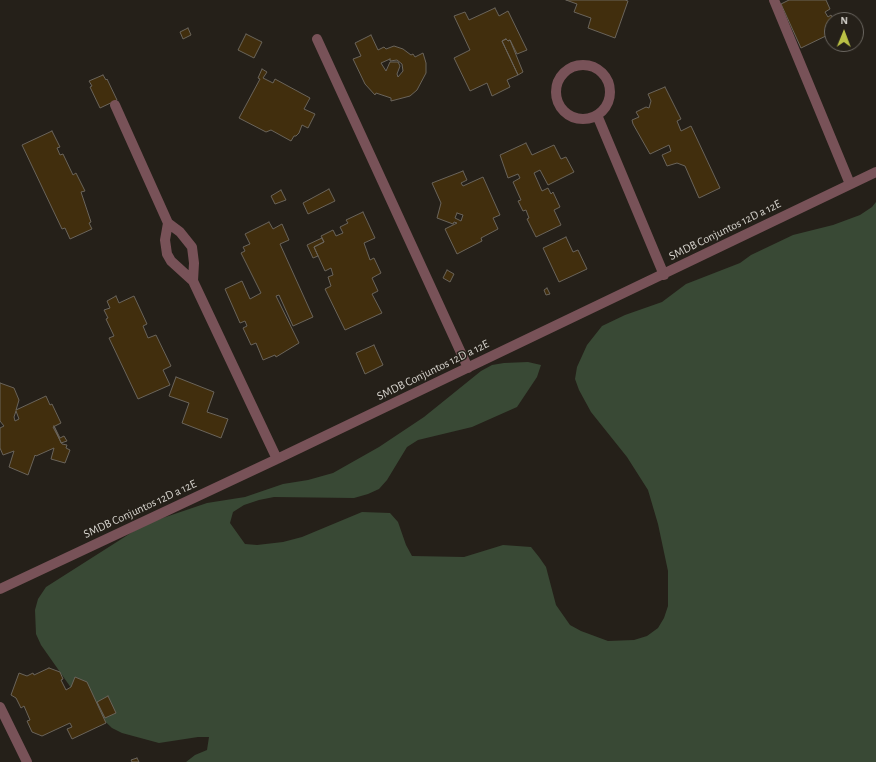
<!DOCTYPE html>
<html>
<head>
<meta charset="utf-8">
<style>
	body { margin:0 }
	#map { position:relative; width:876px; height:762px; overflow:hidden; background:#252019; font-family:"Alegreya Sans",sans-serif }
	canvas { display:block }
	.north { position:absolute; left:824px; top:12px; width:40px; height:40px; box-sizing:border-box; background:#252019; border:1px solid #6b6761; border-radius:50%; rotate:1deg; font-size:11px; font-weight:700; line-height:16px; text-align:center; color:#d5d2cc }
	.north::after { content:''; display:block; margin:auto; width:14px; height:18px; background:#bac045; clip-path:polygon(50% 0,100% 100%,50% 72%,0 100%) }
</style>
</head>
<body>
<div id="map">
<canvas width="876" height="762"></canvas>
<div class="north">N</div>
</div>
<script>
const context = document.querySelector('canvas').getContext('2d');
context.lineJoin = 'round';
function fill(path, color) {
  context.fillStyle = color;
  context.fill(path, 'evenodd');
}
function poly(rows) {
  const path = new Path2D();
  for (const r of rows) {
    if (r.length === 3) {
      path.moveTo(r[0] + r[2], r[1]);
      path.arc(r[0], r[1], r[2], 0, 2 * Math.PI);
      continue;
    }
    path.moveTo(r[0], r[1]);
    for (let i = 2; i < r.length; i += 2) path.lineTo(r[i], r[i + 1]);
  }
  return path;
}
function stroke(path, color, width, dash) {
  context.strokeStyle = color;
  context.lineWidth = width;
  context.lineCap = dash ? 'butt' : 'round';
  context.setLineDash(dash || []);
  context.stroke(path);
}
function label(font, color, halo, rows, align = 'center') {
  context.font = font + ' "Alegreya Sans",sans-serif';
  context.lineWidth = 3;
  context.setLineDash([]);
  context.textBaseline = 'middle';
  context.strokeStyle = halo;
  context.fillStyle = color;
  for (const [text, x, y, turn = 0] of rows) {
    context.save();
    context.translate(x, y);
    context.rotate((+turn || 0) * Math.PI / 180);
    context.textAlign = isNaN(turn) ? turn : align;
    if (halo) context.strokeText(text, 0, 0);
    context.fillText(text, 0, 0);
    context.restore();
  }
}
const green = poly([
	[876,202,876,762,186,762,195,755,207,750,209,737,198,737,159,743,122,733,112,728,74,692,41,645,36,634,35,610,38,599,46,587,145,524,207,503,245,497,283,484,308,480,333,473,379,447,424,417,481,371,492,365,504,363,528,362,541,365,537,377,517,407,472,427,418,440,407,447,387,480,379,489,368,494,354,498,274,497,259,500,244,505,233,512,230,523,245,544,257,545,283,542,302,537,362,512,390,513,398,522,406,545,412,556,464,557,503,545,531,547,539,557,546,567,556,605,570,625,581,631,608,641,634,640,647,636,658,628,664,618,668,606,668,571,658,524,648,490,627,457,591,412,579,390,575,379,577,367,587,345,602,326,625,315,662,302,686,284,740,263,751,255,793,235,833,225,860,215,872,207]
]);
const building = poly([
	[566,0,625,0,628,1,615,38,588,28,591,18,574,12,577,4,566,0],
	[789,0,826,0,830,9,825,12,828,17,831,15,834,20,832,20,832,33,801,48,781,4,789,0],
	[495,8,499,16,508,11,527,50,517,54,510,40,508,41,506,39,502,41,518,75,507,80,510,87,492,96,487,83,470,91,454,58,470,50,454,16,465,12,469,20,495,8],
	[188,28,191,35,183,39,180,32,188,28],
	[246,34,262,42,254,58,238,50,246,34],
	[371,35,378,50,384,47,386,49,394,46,403,49,411,55,413,54,415,57,423,53,426,63,426,73,417,90,410,96,391,101,391,98,376,93,375,95,365,84,353,59,361,56,355,43,371,35],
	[390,59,390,61,397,60,402,64,403,71,398,77,397,74,400,66,398,62,390,62,386,71,381,63,390,59],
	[506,39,508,41,510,40,523,72,518,75,502,41,506,39],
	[262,69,267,72,263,78,273,83,275,79,310,98,304,109,315,114,308,128,302,125,299,133,296,136,294,136,291,141,271,130,266,132,239,118,260,79,258,78,262,69],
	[103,75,106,80,107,79,117,100,100,108,90,87,92,86,89,81,103,75],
	[665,87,681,119,677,121,681,131,691,126,720,188,699,198,685,166,677,163,667,166,662,155,671,151,669,145,650,154,633,124,632,120,639,117,636,112,646,107,649,108,651,101,648,94,665,87],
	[52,131,60,147,57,148,60,155,63,154,73,175,76,173,85,191,81,192,91,222,89,223,92,229,70,239,65,228,62,229,22,145,52,131],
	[526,143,532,155,554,145,561,159,566,157,574,172,548,185,540,170,534,173,542,191,548,188,551,194,553,192,560,207,554,210,561,225,536,237,527,219,529,218,526,210,523,211,518,201,521,200,513,182,520,178,518,174,508,178,500,155,526,143],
	[463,171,467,180,461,183,463,186,483,177,500,215,493,218,498,229,481,238,482,241,457,254,445,229,457,223,454,222,453,224,437,218,441,203,432,183,463,171],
	[457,213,463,215,461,221,455,218,457,213],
	[329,189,335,201,308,214,303,203,329,189],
	[281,190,286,200,275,204,271,196,281,190],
	[363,212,375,238,364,243,370,260,374,258,381,273,372,278,378,291,372,294,382,313,345,330,325,289,331,286,328,277,333,275,331,268,325,271,314,247,324,242,321,236,333,230,336,236,343,233,340,227,348,223,346,220,363,212],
	[269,222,273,229,282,224,289,240,280,244,313,317,293,326,279,295,276,296,299,343,276,357,275,355,263,360,256,343,251,345,243,328,247,326,245,321,240,323,225,289,242,281,250,299,261,293,241,253,245,251,243,247,250,244,245,234,269,222],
	[566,237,573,252,578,250,587,269,559,282,543,248,566,237],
	[322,238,324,242,314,247,318,256,313,258,307,245,322,238],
	[447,270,454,274,450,282,443,278,447,270],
	[547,288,550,294,546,295,544,290,547,288],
	[116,296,119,303,134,296,147,324,143,326,148,338,156,335,171,366,163,370,170,385,138,399,109,338,114,336,106,319,108,318,104,310,110,308,107,301,116,296],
	[374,345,383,365,365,374,356,353,374,345],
	[176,377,214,392,207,412,228,419,221,438,182,423,189,403,169,396,176,377],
	[0,383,14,388,19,400,16,410,46,396,50,405,52,404,61,423,53,427,62,444,67,445,66,448,70,450,65,463,51,459,54,448,36,456,35,455,28,475,9,467,14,451,3,455,0,448,0,428,4,426,0,421,0,383],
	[16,411,19,419,15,421,14,417,16,411],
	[54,426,60,438,64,436,67,441,61,443,54,426],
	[49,668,60,672,63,679,61,680,66,690,71,687,75,677,87,682,106,723,72,739,67,729,72,727,70,723,42,736,32,732,27,721,30,720,24,706,21,708,16,698,11,695,19,673,27,676,33,673,34,675,49,668],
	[108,696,116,713,105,718,97,702,108,696],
	[137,758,139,762,132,762,131,760,137,758]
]);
const minor = poly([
	[774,0,850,184],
	[317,39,468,368],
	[583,92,27],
	[115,105,168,223,180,232,192,247,194,263,193,281],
	[597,115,664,275],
	[168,223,165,240,167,254,171,261,193,281,277,459],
	[0,589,277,459,876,172],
	[0,707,27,762]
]);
const streetNames = [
	["SMDB Conjuntos 12D a 12E",725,230,-26],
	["SMDB Conjuntos 12D a 12E",433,370,-26],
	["SMDB Conjuntos 12D a 12E",140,509,-25]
];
fill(green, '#394935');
fill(building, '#412e0d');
stroke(building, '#6a645b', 1);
stroke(minor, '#785258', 10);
label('12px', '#d5d2cc', '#252019', streetNames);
</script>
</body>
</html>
